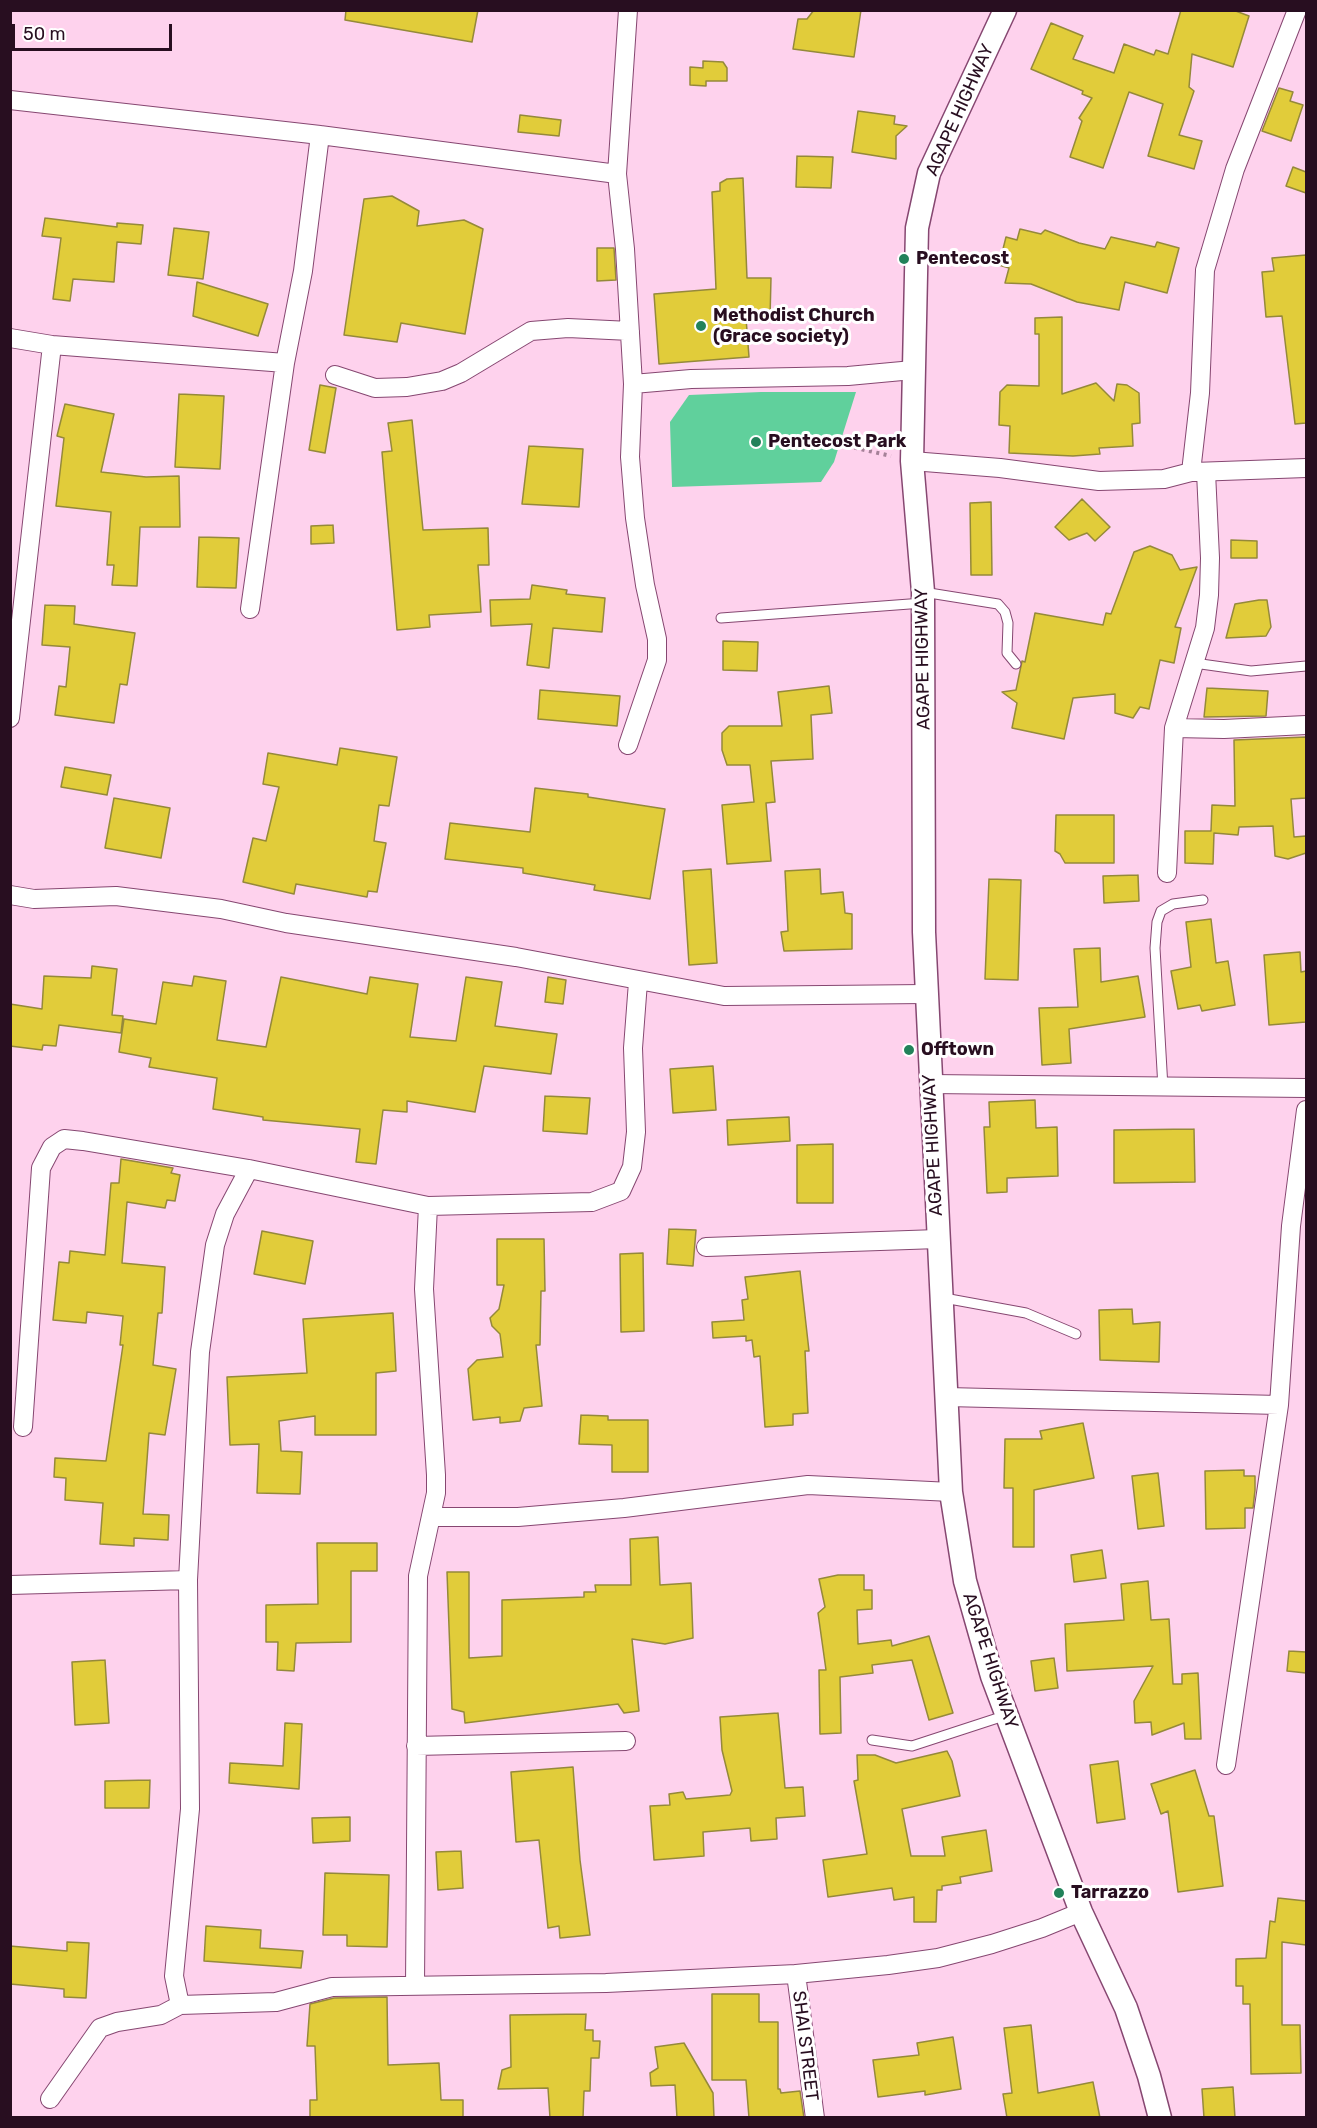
<!DOCTYPE html>
<html>
<head>
<meta charset="utf-8">
<style>
	body { margin:0 }
	#map { position:relative; width:1317px; height:2128px; overflow:hidden; background:#fed2ed; font-family:Rubik,sans-serif }
	canvas { display:block }
	.frame { position:absolute; inset:0; border:12px solid #280e20; pointer-events:none }
	.scale { position:absolute; left:12px; top:24px; width:160px; height:27px; box-sizing:border-box; border:3px solid #280e20; border-top:0; padding-left:8px; font-size:18px; line-height:21px; white-space:nowrap; color:#280e20; -webkit-text-stroke:4px #fff; paint-order:stroke }
</style>
</head>
<body>
<div id="map">
<canvas width="1317" height="2128"></canvas>
<div class="frame"></div>
<div class="scale">50 m</div>
</div>
<script>
const context = document.querySelector('canvas').getContext('2d');
context.lineJoin = 'round';
function fill(path, color) {
  context.fillStyle = color;
  context.fill(path, 'evenodd');
}
function poly(rows) {
  const path = new Path2D();
  for (const r of rows) {
    path.moveTo(r[0], r[1]);
    for (let i = 2; i < r.length; i += 2) path.lineTo(r[i], r[i + 1]);
  }
  return path;
}
function stroke(path, color, width, dash) {
  context.strokeStyle = color;
  context.lineWidth = width;
  context.lineCap = dash ? 'butt' : 'round';
  context.setLineDash(dash || []);
  context.stroke(path);
}
function label(font, color, halo, rows, align = 'center') {
  context.font = font + ' Rubik,sans-serif';
  context.lineWidth = 6;
  context.setLineDash([]);
  context.textBaseline = 'middle';
  context.strokeStyle = halo;
  context.fillStyle = color;
  for (const [text, x, y, turn = 0] of rows) {
    context.save();
    context.translate(x, y);
    context.rotate((+turn || 0) * Math.PI / 180);
    context.textAlign = isNaN(turn) ? turn : align;
    if (halo) context.strokeText(text, 0, 0);
    context.fillText(text, 0, 0);
    context.restore();
  }
}
const green = poly([
	[761,392,856,392,834,462,821,482,672,487,670,422,689,395]
]);
const building = poly([
	[346,10,478,10,472,42,345,20,346,10],
	[814,10,861,10,854,57,793,49,798,19,807,19,814,10],
	[1181,10,1233,10,1249,16,1233,67,1192,54,1189,87,1194,91,1179,135,1202,141,1194,169,1148,156,1163,104,1129,92,1103,168,1070,157,1082,121,1079,118,1092,98,1082,94,1083,91,1031,69,1051,23,1083,36,1073,59,1114,73,1124,44,1154,55,1156,50,1168,54,1181,10],
	[703,61,723,62,727,68,727,81,706,81,706,86,690,85,690,67,703,68,703,61],
	[1279,88,1293,92,1290,101,1303,105,1291,141,1262,131,1279,88],
	[858,111,895,116,894,124,907,126,896,136,896,159,852,152,858,111],
	[520,115,561,120,559,136,518,132,520,115],
	[797,156,833,157,831,188,796,187,797,156],
	[1293,167,1306,172,1306,193,1286,186,1293,167],
	[743,178,747,278,771,278,770,318,746,318,749,357,659,364,654,294,716,289,712,192,720,191,720,183,727,179,743,178],
	[392,196,419,211,417,226,464,220,483,229,465,334,401,323,397,342,344,335,364,199,392,196],
	[45,218,117,227,117,223,143,225,141,244,117,242,114,282,73,279,70,301,53,299,61,238,42,236,45,218],
	[174,228,209,232,203,279,168,275,174,228],
	[1020,229,1041,234,1045,230,1079,243,1105,249,1111,237,1155,247,1157,242,1179,248,1167,293,1125,282,1119,310,1077,302,1031,284,1005,283,1009,268,999,265,1006,237,1017,240,1020,229],
	[597,248,614,248,616,280,597,281,597,248],
	[1306,255,1306,423,1295,424,1282,316,1266,317,1262,272,1274,271,1272,258,1306,255],
	[197,282,268,304,258,336,193,316,197,282],
	[1062,317,1062,394,1096,383,1114,401,1117,384,1127,385,1139,393,1140,423,1132,424,1133,446,1099,448,1100,454,1073,456,1009,453,1010,426,999,425,1000,392,1007,385,1039,386,1039,334,1035,334,1035,318,1062,317],
	[320,385,336,388,325,453,309,450,320,385],
	[179,394,224,396,220,469,175,467,179,394],
	[65,404,114,414,101,472,146,477,179,476,180,527,140,527,137,586,112,585,114,565,107,565,111,512,56,506,64,438,57,436,65,404],
	[412,420,423,530,488,528,489,565,478,565,481,612,429,615,430,627,397,630,382,452,392,451,388,423,412,420],
	[529,446,583,449,579,507,522,504,529,446],
	[1082,499,1110,527,1095,541,1087,533,1069,540,1055,527,1082,499],
	[991,502,992,575,971,575,970,503,991,502],
	[333,525,334,543,311,544,311,526,333,525],
	[199,537,239,538,236,588,197,587,199,537],
	[1231,540,1257,541,1257,558,1231,558,1231,540],
	[1150,546,1172,555,1180,570,1197,567,1175,627,1181,628,1174,663,1160,660,1149,709,1140,707,1133,718,1115,713,1115,694,1073,698,1064,739,1012,728,1017,703,1002,692,1016,690,1022,661,1025,662,1035,613,1103,625,1106,613,1111,614,1134,552,1150,546],
	[532,585,567,590,566,594,605,598,602,632,553,628,549,668,527,665,532,624,491,626,490,600,530,599,532,585],
	[1259,600,1267,600,1271,627,1266,636,1226,638,1235,604,1259,600],
	[45,605,75,606,74,624,135,633,127,685,120,684,114,723,55,715,59,686,66,687,70,647,42,645,45,605],
	[723,641,758,642,757,671,723,670,723,641],
	[829,686,832,713,811,715,813,759,771,761,775,802,766,803,771,861,727,864,722,805,754,802,750,765,727,765,722,750,722,733,729,726,782,726,778,692,829,686],
	[1207,688,1268,691,1266,716,1204,717,1207,688],
	[540,690,620,696,617,726,538,719,540,690],
	[1306,737,1306,798,1291,799,1294,837,1306,836,1306,853,1288,859,1275,856,1273,826,1239,827,1238,835,1214,833,1213,864,1185,863,1185,831,1211,831,1212,805,1235,806,1234,740,1306,737],
	[340,748,397,757,389,806,379,805,374,841,386,843,377,892,368,891,367,897,296,884,294,894,243,882,253,838,266,841,279,787,263,784,268,753,337,765,340,748],
	[65,767,111,775,107,795,61,787,65,767],
	[535,788,588,794,588,797,665,809,650,899,594,890,595,885,523,873,523,868,445,859,450,823,530,832,535,788],
	[114,798,170,808,161,858,105,848,114,798],
	[1056,815,1114,815,1114,863,1065,863,1060,854,1055,851,1056,815],
	[711,869,717,963,689,965,683,871,711,869],
	[820,869,821,894,843,892,845,913,852,914,852,949,784,951,781,932,788,931,785,871,820,869],
	[1138,875,1139,901,1104,903,1103,876,1138,875],
	[989,879,1021,880,1018,980,985,979,989,879],
	[1211,919,1216,963,1228,961,1235,1005,1202,1011,1200,1005,1178,1009,1171,971,1191,967,1186,922,1211,919],
	[1100,948,1101,982,1138,976,1145,1017,1069,1029,1071,1063,1042,1065,1039,1008,1078,1007,1074,949,1100,948],
	[1300,952,1301,972,1306,971,1306,1022,1269,1025,1264,955,1300,952],
	[92,966,117,969,112,1015,123,1016,121,1033,59,1025,56,1046,43,1045,42,1050,10,1046,10,1004,42,1009,44,976,91,978,92,966],
	[194,976,226,981,217,1040,266,1047,281,977,367,994,370,977,418,984,410,1037,456,1041,466,977,502,982,495,1026,557,1034,551,1074,484,1066,475,1112,407,1101,407,1112,383,1110,376,1164,356,1162,360,1129,263,1120,263,1117,213,1109,217,1078,149,1067,151,1058,119,1052,124,1019,156,1024,163,982,192,986,194,976],
	[548,977,566,980,563,1004,545,1002,548,977],
	[713,1066,716,1110,673,1113,670,1069,713,1066],
	[545,1096,590,1098,587,1134,543,1131,545,1096],
	[1035,1100,1036,1128,1057,1127,1058,1176,1007,1178,1007,1192,987,1193,984,1127,990,1127,989,1102,1035,1100],
	[789,1117,790,1141,728,1145,727,1120,789,1117],
	[1194,1129,1195,1182,1114,1183,1114,1130,1194,1129],
	[833,1144,833,1203,797,1203,797,1145,833,1144],
	[121,1159,173,1168,171,1173,180,1175,175,1201,167,1200,165,1208,127,1202,122,1263,165,1267,162,1313,158,1313,153,1365,176,1369,165,1435,149,1433,143,1514,169,1515,168,1540,134,1538,134,1546,100,1544,103,1503,65,1500,66,1478,54,1477,55,1458,106,1461,123,1345,120,1345,123,1316,87,1312,86,1323,53,1320,59,1262,69,1263,70,1251,105,1255,111,1183,119,1183,121,1159],
	[669,1229,696,1230,693,1266,667,1264,669,1229],
	[262,1231,313,1241,305,1284,254,1274,262,1231],
	[497,1239,544,1239,545,1291,541,1291,540,1345,536,1345,542,1406,524,1408,520,1421,500,1423,500,1417,473,1420,468,1369,477,1360,503,1357,500,1334,492,1326,490,1318,499,1309,504,1285,497,1285,497,1239],
	[643,1253,644,1331,621,1332,620,1254,643,1253],
	[800,1271,809,1351,805,1351,808,1413,793,1414,793,1425,765,1427,760,1356,754,1357,752,1340,746,1341,746,1336,713,1338,712,1322,744,1320,742,1300,748,1299,745,1277,800,1271],
	[1132,1309,1133,1324,1160,1322,1159,1362,1100,1360,1099,1310,1132,1309],
	[393,1313,396,1371,376,1373,376,1435,315,1435,315,1416,279,1421,281,1451,302,1452,300,1494,257,1493,259,1444,230,1445,227,1377,307,1373,303,1319,393,1313],
	[581,1415,608,1416,608,1420,648,1420,648,1472,612,1472,612,1445,579,1444,581,1415],
	[1083,1423,1094,1478,1034,1490,1034,1547,1013,1547,1013,1488,1004,1488,1005,1439,1042,1439,1040,1431,1083,1423],
	[1244,1470,1244,1476,1255,1476,1255,1490,1253,1508,1245,1508,1245,1528,1206,1529,1205,1471,1244,1470],
	[1158,1473,1164,1526,1138,1529,1132,1476,1158,1473],
	[658,1537,660,1585,691,1583,693,1638,665,1644,632,1639,639,1711,624,1713,618,1704,465,1723,464,1712,452,1709,447,1572,469,1572,469,1658,502,1656,502,1600,584,1597,584,1592,596,1592,595,1585,631,1585,630,1539,658,1537],
	[317,1543,377,1543,377,1571,351,1571,351,1642,296,1643,294,1671,277,1670,278,1642,266,1642,266,1605,318,1604,317,1543],
	[1102,1550,1106,1578,1074,1582,1071,1555,1102,1550],
	[838,1575,864,1575,864,1590,872,1590,872,1609,857,1610,858,1644,891,1640,892,1646,929,1636,953,1713,929,1720,912,1660,872,1665,873,1673,840,1677,841,1733,820,1734,819,1670,826,1670,818,1613,825,1607,819,1579,838,1575],
	[1148,1581,1151,1620,1169,1619,1173,1684,1182,1684,1182,1674,1198,1673,1201,1739,1185,1739,1184,1723,1152,1735,1151,1722,1135,1723,1134,1701,1153,1666,1067,1671,1065,1624,1124,1620,1121,1584,1148,1581],
	[1289,1651,1306,1652,1306,1673,1287,1671,1289,1651],
	[1054,1658,1058,1688,1035,1691,1031,1661,1054,1658],
	[105,1660,109,1723,75,1725,72,1662,105,1660],
	[778,1713,785,1788,803,1787,805,1816,776,1818,777,1839,751,1841,750,1828,703,1832,704,1856,654,1860,650,1806,670,1805,669,1794,683,1792,686,1799,730,1795,732,1791,722,1750,720,1717,778,1713],
	[285,1723,302,1724,299,1789,229,1783,230,1763,283,1766,285,1723],
	[947,1751,952,1761,960,1796,902,1809,911,1856,945,1856,942,1837,986,1830,992,1871,960,1877,961,1883,942,1886,942,1890,937,1890,936,1922,914,1922,914,1897,894,1900,892,1888,828,1897,823,1860,867,1854,854,1781,858,1780,857,1755,875,1755,896,1763,947,1751],
	[1118,1761,1125,1819,1097,1823,1090,1765,1118,1761],
	[573,1767,580,1860,590,1935,560,1938,559,1926,548,1928,539,1840,516,1842,511,1772,573,1767],
	[1195,1770,1209,1816,1214,1816,1223,1886,1178,1892,1168,1811,1161,1814,1151,1784,1195,1770],
	[150,1780,149,1808,105,1808,105,1781,150,1780],
	[350,1817,350,1841,313,1843,312,1818,350,1817],
	[461,1851,463,1888,438,1890,436,1852,461,1851],
	[325,1873,389,1875,387,1947,347,1946,347,1935,323,1935,325,1873],
	[1278,1898,1306,1901,1306,1945,1282,1942,1282,2025,1300,2025,1301,2073,1251,2074,1250,2004,1243,2004,1243,1986,1236,1986,1236,1959,1266,1958,1270,1921,1275,1922,1278,1898],
	[206,1926,261,1930,260,1948,303,1951,301,1968,204,1961,206,1926],
	[67,1942,89,1943,86,1998,64,1997,64,1989,10,1984,10,1946,67,1951,67,1942],
	[712,1994,759,1994,759,2022,778,2022,778,2089,780,2089,781,2093,800,2091,804,2118,749,2118,746,2080,712,2080,712,1994],
	[387,1997,388,2065,439,2063,441,2100,463,2100,463,2118,310,2118,310,2100,317,2100,315,2046,307,2046,310,2004,334,1998,387,1997],
	[586,2014,585,2030,593,2030,593,2041,600,2041,599,2058,591,2058,590,2091,584,2091,583,2118,550,2118,548,2088,498,2089,502,2070,511,2067,510,2015,586,2014],
	[1031,2025,1038,2093,1093,2082,1100,2118,1007,2118,1003,2094,1012,2093,1004,2028,1031,2025],
	[953,2037,961,2089,925,2095,925,2091,878,2097,873,2060,919,2055,917,2043,953,2037],
	[684,2043,713,2093,714,2118,677,2118,675,2085,651,2086,650,2073,658,2068,655,2047,684,2043],
	[1233,2087,1235,2118,1204,2118,1202,2089,1233,2087]
]);
const path = poly([
	[847,446,891,456]
]);
const service = poly([
	[923,592,998,604,1005,612,1008,623,1007,653,1016,664],
	[721,618,923,603],
	[1194,663,1251,671,1306,666],
	[1163,1088,1155,948,1157,922,1161,911,1173,904,1203,900],
	[944,1298,1026,1313,1076,1334],
	[872,1740,912,1746,1007,1715]
]);
const minor = poly([
	[628,10,617,174,625,249,633,384,630,457,635,518,645,585,657,639,657,660,628,745],
	[10,100,320,135,617,174],
	[10,338,52,345,285,363],
	[335,375,375,388,407,387,442,381,461,373,531,331,568,328,630,331],
	[633,384,691,379,848,376,913,370],
	[912,461,1000,468,1099,481,1164,479,1191,472,1200,393,1205,270,1235,169,1297,10],
	[1194,472,1306,468],
	[250,609,285,363,303,271,320,135],
	[10,718,52,345],
	[1174,728,1224,729,1306,725],
	[1167,873,1174,728,1205,628,1209,595,1210,558,1206,472],
	[10,895,34,899,116,896,221,909,286,923,516,957,724,996,925,994],
	[930,1084,1306,1088],
	[249,1169,225,1214,215,1245,200,1352,188,1580,190,1809,174,1976,180,2005,276,2002,332,1987,606,1983,796,1974,888,1965,938,1958,992,1944,1042,1928,1081,1912],
	[706,1247,938,1239],
	[947,1397,1279,1405],
	[23,1427,41,1168,52,1147,64,1139,83,1141,249,1169,428,1206,592,1202,621,1191,632,1167,636,1132,633,1048,638,982],
	[431,1517,518,1517,624,1508,808,1485,951,1492],
	[10,1585,188,1580],
	[416,1746,626,1741],
	[1226,1765,1279,1405,1291,1226,1306,1110],
	[796,1974,815,2118],
	[415,1985,418,1576,436,1493,436,1475,424,1289,428,1206],
	[50,2099,100,2028,117,2022,161,2015,180,2005]
]);
const tertiary = poly([
	[1005,10,929,173,917,228,912,461,923,592,924,932,951,1492,965,1581,992,1676,1081,1912,1126,2008,1149,2076,1160,2118]
]);
const markers = [
	[904,259,6,"#22825a"],
	[701,326,6,"#22825a"],
	[756,442,6,"#22825a"],
	[909,1050,6,"#22825a"],
	[1059,1893,6,"#22825a"]
];
const streetNames = [
	["AGAPE HIGHWAY",960,110,-66],
	["AGAPE HIGHWAY",923,659,-91],
	["AGAPE HIGHWAY",933,1145,-93],
	["AGAPE HIGHWAY",990,1661,72],
	["SHAI STREET",805,2046,83]
];
const poiNames = [
	["Pentecost",916,259],
	["Methodist Church",713,316],
	["(Grace society)",713,337],
	["Pentecost Park",768,442],
	["Offtown",921,1050],
	["Tarrazzo",1071,1893]
];
fill(green, '#60d09c');
fill(building, '#e1cc3a');
stroke(building, '#95893a', 1.5);
stroke(service, '#864771', 11);
stroke(minor, '#864771', 20);
stroke(tertiary, '#864771', 25);
stroke(path, '#a58198', 4, [3, 4.5]);
stroke(service, '#fff', 9);
stroke(minor, '#fff', 18);
stroke(tertiary, '#fff', 22);
for (const [x, y, r, color] of markers) {
  const dot = new Path2D();
  dot.arc(x, y, r, 0, 2 * Math.PI);
  context.fillStyle = color;
  context.fill(dot);
  stroke(dot, '#fff', 2);
}
label('18px', '#280e20', '#fff', streetNames);
label('bold 18px', '#280e20', '#fff', poiNames, 'left');
</script>
</body>
</html>
